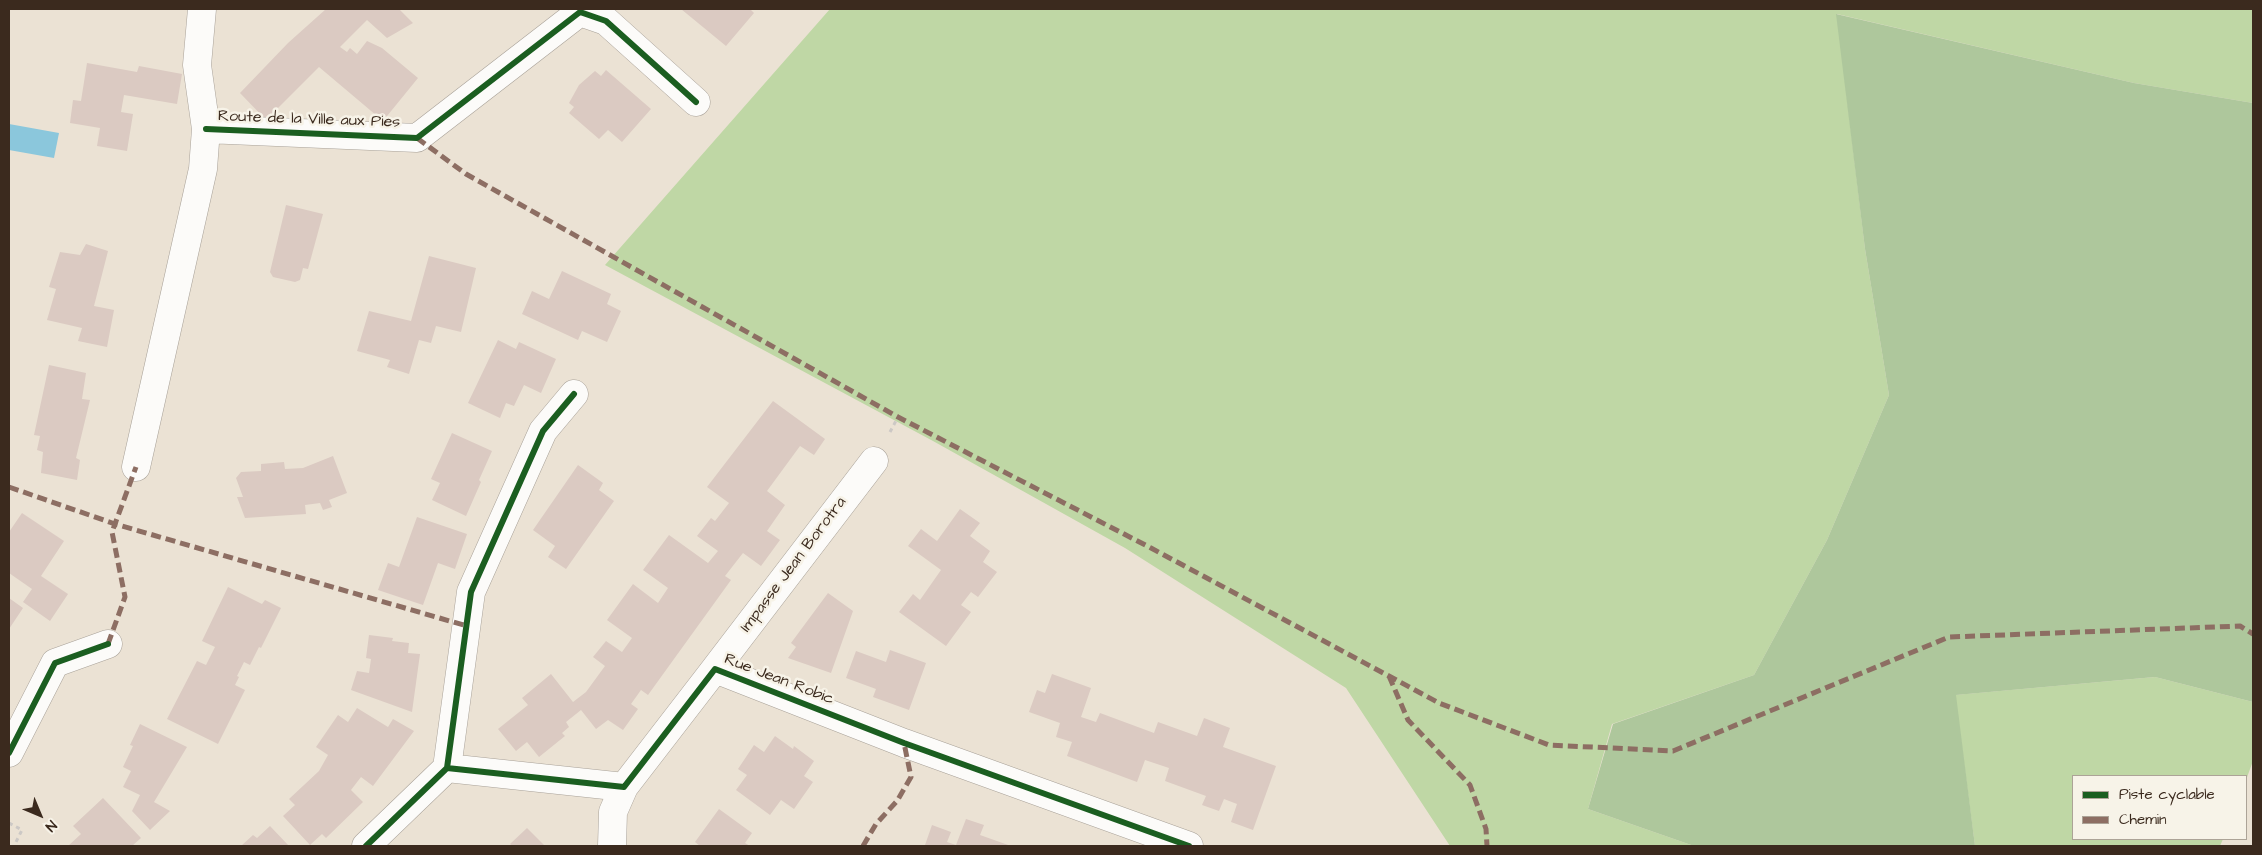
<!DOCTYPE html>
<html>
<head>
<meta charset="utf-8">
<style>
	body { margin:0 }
	#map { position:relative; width:2262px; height:855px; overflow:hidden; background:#ebe2d4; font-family:"Architects Daughter",sans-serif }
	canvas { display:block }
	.frame { position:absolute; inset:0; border:10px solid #3b2a1e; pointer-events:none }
	.legend { position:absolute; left:2072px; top:775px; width:175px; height:65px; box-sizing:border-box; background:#f7f3e8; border:1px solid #aca397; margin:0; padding:6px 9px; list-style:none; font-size:15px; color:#3b2a1e }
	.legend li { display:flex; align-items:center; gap:10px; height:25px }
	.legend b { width:25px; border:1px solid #aca397 }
	.north { position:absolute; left:15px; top:790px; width:50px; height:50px; -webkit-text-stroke:4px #f7f3e8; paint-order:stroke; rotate:135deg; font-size:14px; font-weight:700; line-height:20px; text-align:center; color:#3b2a1e }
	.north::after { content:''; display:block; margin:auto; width:18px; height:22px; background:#3b2a1e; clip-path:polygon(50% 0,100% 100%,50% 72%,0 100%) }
</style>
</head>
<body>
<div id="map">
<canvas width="2262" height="855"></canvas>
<div class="frame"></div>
<ul class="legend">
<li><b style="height:6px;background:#1b5e20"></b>Piste cyclable</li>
<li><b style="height:6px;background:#8d6e63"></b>Chemin</li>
</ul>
<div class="north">N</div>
</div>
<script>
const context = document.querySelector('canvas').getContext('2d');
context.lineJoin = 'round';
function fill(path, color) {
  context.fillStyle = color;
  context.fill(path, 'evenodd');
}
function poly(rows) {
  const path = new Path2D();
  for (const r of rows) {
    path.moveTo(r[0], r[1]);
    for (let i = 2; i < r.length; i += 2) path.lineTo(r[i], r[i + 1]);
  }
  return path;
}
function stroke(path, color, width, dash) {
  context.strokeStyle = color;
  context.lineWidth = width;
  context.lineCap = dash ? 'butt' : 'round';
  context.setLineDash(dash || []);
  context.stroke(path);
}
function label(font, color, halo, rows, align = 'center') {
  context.font = font + ' "Architects Daughter",sans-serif';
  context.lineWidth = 5;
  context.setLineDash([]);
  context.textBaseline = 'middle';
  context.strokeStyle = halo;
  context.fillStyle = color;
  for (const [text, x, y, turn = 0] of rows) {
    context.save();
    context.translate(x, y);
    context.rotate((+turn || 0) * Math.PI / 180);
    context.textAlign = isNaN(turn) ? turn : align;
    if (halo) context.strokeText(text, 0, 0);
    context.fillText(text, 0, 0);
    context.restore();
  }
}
const green = poly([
	[830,9,2253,9,2253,103,2134,83,1837,14,1865,249,1889,395,1827,540,1754,675,1612,724,1588,809,1694,846,1450,846,1346,688,1125,548,933,441,605,265],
	[2155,677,2253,702,2253,761,2246,780,2246,776,2073,776,2073,839,2223,839,2220,846,1975,846,1955,695]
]);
const forest = poly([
	[1836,14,2134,83,2253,103,2253,702,2155,677,1956,695,1975,846,1694,846,1588,809,1613,724,1754,675,1827,540,1889,395,1865,249]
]);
const water = poly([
	[9,124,59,133,54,158,9,150]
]);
const building = poly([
	[326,9,399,9,413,23,387,38,367,20,340,47,347,52,350,48,357,54,367,41,382,48,418,78,383,121,319,67,266,120,240,93,288,43],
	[681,9,750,9,754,13,726,46],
	[87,63,137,72,139,66,182,74,177,104,124,95,121,112,133,114,127,151,97,146,100,128,70,123,73,100,81,101],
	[606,70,651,109,622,142,608,130,599,139,569,113,574,107,569,103,579,85,595,71,601,76],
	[286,205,323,214,308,269,303,268,300,280,295,282,273,277,270,272],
	[86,244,108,251,94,306,114,310,107,347,78,341,82,328,47,320,56,289,49,287,60,252,80,255],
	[429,256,476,268,461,332,436,326,431,343,419,340,409,374,387,367,390,360,357,351,369,311,411,321],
	[562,271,611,294,607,304,621,311,607,342,582,331,578,340,522,314,532,291,549,299],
	[498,340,516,349,519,342,556,359,541,393,524,385,514,406,506,403,500,418,468,403],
	[49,365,86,373,82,399,90,400,76,458,80,460,77,480,41,473,43,452,37,450,40,436,34,435],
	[773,401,825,439,814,455,800,446,767,491,785,505,767,531,780,540,761,566,743,553,725,576,731,580,648,695,641,690,631,704,638,709,623,730,608,720,596,729,581,710,566,722,569,727,562,733,565,736,539,757,527,742,516,751,498,729,528,705,522,698,551,674,573,702,586,692,605,666,593,657,606,641,622,652,632,638,607,620,633,584,658,603,668,588,643,570,669,535,708,563,718,551,697,536,711,518,715,521,729,503,707,487],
	[452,433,492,451,479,480,481,482,466,516,432,500,440,483,431,479],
	[333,456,347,493,329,500,332,507,323,510,320,503,305,505,306,514,245,518,237,497,243,497,236,478,241,472,261,471,261,464,284,462,285,469,303,468],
	[578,465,603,483,599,490,614,501,566,569,548,557,555,546,533,530],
	[960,509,980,523,970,536,990,551,983,562,997,572,978,597,971,592,961,605,971,612,946,646,899,612,913,594,920,600,941,570,908,546,921,529,937,541],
	[22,513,64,541,41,576,68,594,50,621,23,602,32,589,9,573,9,532],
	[417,517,467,534,455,569,438,563,423,605,378,590,388,563,399,567],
	[228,587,262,604,265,600,281,608,261,648,259,647,250,665,244,662,237,676,239,677,235,685,245,690,218,744,167,719,197,661,206,665,215,647,202,641],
	[828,593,853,611,831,673,788,658,796,647,791,643],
	[9,598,23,608,9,629],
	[369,635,393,638,392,641,409,643,408,653,420,654,412,712,351,690,357,671,369,673,371,659,366,658],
	[890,650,926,663,909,710,873,697,876,689,846,678,856,651,886,662],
	[1052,674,1091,688,1081,717,1096,722,1100,713,1154,733,1158,722,1197,736,1204,718,1230,728,1223,747,1276,766,1253,830,1231,822,1237,804,1224,799,1219,811,1202,805,1206,796,1165,781,1169,768,1145,760,1137,782,1067,756,1072,742,1056,737,1060,723,1029,712,1037,690,1045,693],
	[357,708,388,727,393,719,414,731,373,786,361,777,351,790,363,802,326,838,322,834,310,845,283,816,295,805,289,799,319,771,328,755,316,747,338,715,348,722],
	[140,724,187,747,154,802,170,811,150,830,132,811,140,795,123,787,131,771,123,767,133,746,130,745],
	[775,736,793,749,794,746,814,761,804,776,813,782,794,809,781,800,770,815,736,790,747,775,738,769,754,745,764,752],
	[103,798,141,838,132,846,68,846,81,834,73,826],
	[719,809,752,833,745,843,750,846,700,846,695,842],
	[966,819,984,825,980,835,1011,846,925,845,932,825,951,832,947,842,956,845],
	[270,826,289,846,241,846,253,835,257,838],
	[527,828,545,846,512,846,510,844]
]);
const path = poly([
	[890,432,898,417],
	[9,823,22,830,14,846]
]);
const minor = poly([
	[206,129,417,138,580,12,606,21,696,102],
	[136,467,203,169,206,129,197,65,202,9],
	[715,669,874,461],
	[9,753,55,663,108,644],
	[447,768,471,592,543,431,574,394],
	[366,846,447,768,624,787,715,669,904,743,1189,846],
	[612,846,613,812,624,787]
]);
const quiet = poly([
	[417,138,466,174,898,417,1151,548,1439,703,1549,745,1673,751,1949,637,2240,626,2253,634],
	[9,487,115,524,467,626],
	[108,644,125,597,112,532,136,467],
	[1389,676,1408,720,1470,785,1486,829,1487,846],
	[863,846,876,824,897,801,911,777,904,743]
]);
const cycleway = poly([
	[206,129,417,138,580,12,606,21,696,102],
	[9,753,55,663,108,644],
	[447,768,471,592,543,431,574,394],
	[366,846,447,768,624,787,715,669,904,743,1189,846]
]);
const streetNames = [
	["Route de la Ville aux Pies",309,120,2],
	["Impasse Jean Borotra",794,565,-53],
	["Rue Jean Robic",779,680,21]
];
fill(green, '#bfd7a5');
fill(forest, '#aec79c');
fill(water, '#8bc7dc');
fill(building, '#dbcac2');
stroke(minor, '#a8a198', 29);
stroke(path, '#ccc8c5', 3, [4, 4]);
stroke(minor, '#fcfbf9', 28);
stroke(quiet, '#8d6e63', 5, [10, 5]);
stroke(cycleway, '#1b5e20', 6);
label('16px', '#3b2a1e', '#f7f3e8', streetNames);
</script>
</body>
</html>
